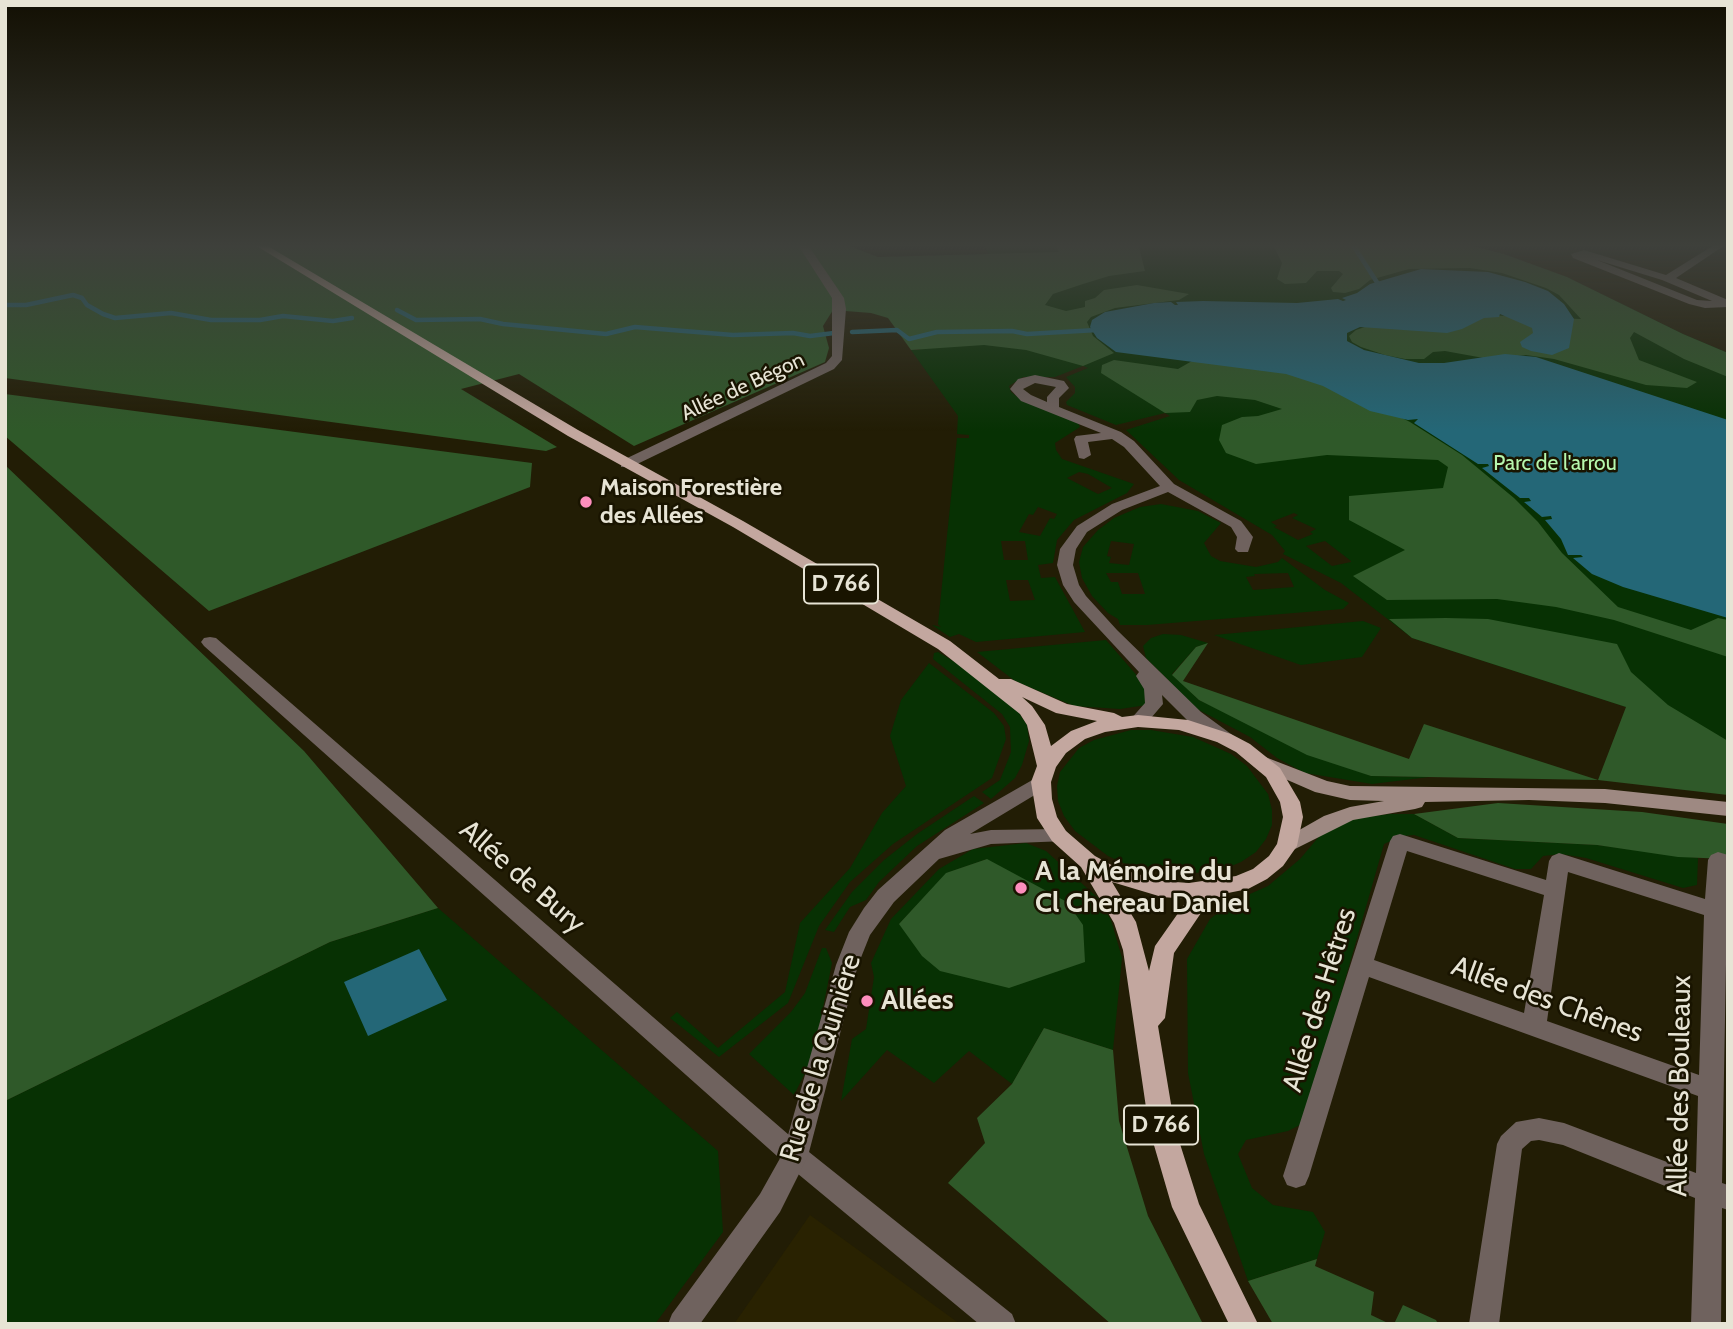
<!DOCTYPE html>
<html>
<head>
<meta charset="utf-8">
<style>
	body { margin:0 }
	#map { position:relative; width:1733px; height:1329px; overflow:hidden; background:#221d05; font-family:Cabin,sans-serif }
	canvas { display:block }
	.frame { position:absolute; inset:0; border:7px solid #e7e4d5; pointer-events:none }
</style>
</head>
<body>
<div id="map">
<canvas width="1733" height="1329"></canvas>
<div class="frame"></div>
</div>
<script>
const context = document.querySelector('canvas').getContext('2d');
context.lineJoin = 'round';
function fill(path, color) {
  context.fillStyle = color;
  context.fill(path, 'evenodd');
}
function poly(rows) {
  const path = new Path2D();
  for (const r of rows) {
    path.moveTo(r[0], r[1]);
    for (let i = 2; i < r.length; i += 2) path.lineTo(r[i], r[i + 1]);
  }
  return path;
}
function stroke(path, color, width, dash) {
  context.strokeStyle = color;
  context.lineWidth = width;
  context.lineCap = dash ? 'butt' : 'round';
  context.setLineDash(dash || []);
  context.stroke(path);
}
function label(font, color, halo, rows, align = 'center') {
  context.font = font + ' Cabin,sans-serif';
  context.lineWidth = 5;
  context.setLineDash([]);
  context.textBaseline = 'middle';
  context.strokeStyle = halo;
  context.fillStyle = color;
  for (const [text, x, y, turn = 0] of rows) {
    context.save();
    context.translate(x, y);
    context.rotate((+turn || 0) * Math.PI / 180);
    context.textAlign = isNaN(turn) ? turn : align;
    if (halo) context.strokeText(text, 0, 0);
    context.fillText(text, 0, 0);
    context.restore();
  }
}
const built = poly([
	[810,1215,960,1324,734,1324]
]);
const green = poly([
	[984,245,1469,245,1566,277,1683,334,1728,353,1728,795,1626,707,1412,638,1341,583,1283,554,1285,551,1272,535,1179,480,1126,430,1170,416,1165,413,1116,425,1067,405,1066,402,1075,393,1075,387,1066,377,1088,368,1083,366,1055,377,1023,377,1009,386,1011,392,1020,399,1078,423,1080,427,1055,443,1056,450,1062,459,1134,484,1127,493,1074,520,1057,540,1053,563,1038,565,1041,578,1055,577,1085,632,976,642,959,634,950,637,932,625,941,627,938,624,957,438,969,438,969,435,957,434,958,416,911,350,919,350,989,255],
	[1079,472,1088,474,1112,488,1098,494,1067,478],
	[1038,507,1057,514,1054,519,1050,518,1040,536,1019,532,1029,514,1033,515],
	[1294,513,1298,515,1292,518,1316,529,1310,532,1313,534,1298,540,1274,527,1277,526,1271,522],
	[1001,541,1025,541,1028,560,1004,560],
	[1325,541,1351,561,1351,562,1332,566,1306,546],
	[1006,580,1028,580,1035,600,1010,601],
	[1161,504,1198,511,1221,523,1204,543,1211,556,1220,561,1256,567,1278,562,1282,558,1325,590,1349,603,1343,609,1147,625,1120,625,1118,619,1108,613,1092,596,1082,578,1079,562,1083,547,1098,530,1114,518,1140,507],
	[1111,541,1134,544,1129,565,1109,563,1111,557,1107,556],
	[1106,573,1138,573,1145,594,1122,594,1118,582,1111,582],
	[1288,573,1294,587,1253,590,1246,577,1255,576,1254,574],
	[1363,621,1381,628,1362,657,1301,665,1214,635],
	[1163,634,1181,635,1208,643,1196,647,1172,674,1199,700,1371,776,1429,777,1372,784,1305,773,1277,758,1250,737,1197,709,1146,658,1143,646,1151,638],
	[1106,640,1146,686,1147,705,1120,709,1074,706,1015,681,977,652],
	[938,652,970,671,1019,713,1027,725,1029,741,1022,765,1015,778,991,799,982,792,1000,780,1011,752,1010,727,1002,714,933,659,934,653],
	[929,663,994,713,1004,726,1006,739,992,778,893,844,850,882,819,926,788,1003,719,1057,670,1018,677,1012,718,1048,785,992,800,923,850,868,882,813,906,786,890,736,901,700],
	[1131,730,1151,730,1193,737,1231,754,1247,766,1268,794,1272,810,1272,825,1266,839,1256,852,1241,862,1222,870,1177,875,1130,866,1108,856,1075,831,1064,816,1058,801,1057,786,1060,772,1079,748,1094,740],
	[974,796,984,803,917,846,879,882,866,900,850,907,834,932,825,930,852,892,884,860,917,834],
	[1390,814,1414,814,1458,838,1597,845,1698,858,1697,885,1683,888,1586,858,1561,854,1543,856,1531,869,1515,869,1414,835,1402,836,1384,844,1304,1123,1288,1131,1246,1140,1238,1154,1252,1188,1273,1205,1313,1212,1325,1232,1317,1259,1248,1281,1204,1154,1188,1073,1187,959,1210,919,1234,901,1268,886,1300,859,1322,833,1350,819],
	[1026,843,1046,851,1098,898,1111,920,1122,958,1113,1050,1044,1028,1012,1084,969,1051,934,1083,887,1050,841,1101,852,1039,866,1029,874,977,871,963,891,919,939,869,973,849],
	[987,859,899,924,947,873],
	[438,908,718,1151,723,1232,655,1324,5,1324,5,1101,330,942],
	[822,948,826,948,832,963,813,1057,794,1095,749,1054,791,1012,805,993]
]);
const forest = poly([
	[5,245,847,245,878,257,1059,252,1056,245,1157,245,1139,247,1145,271,1109,276,1083,284,1053,294,1045,305,1066,311,1085,307,1085,301,1095,298,1104,290,1137,285,1189,294,1179,300,1115,308,1091,317,1087,322,1093,336,1114,353,1083,366,1026,350,984,345,911,350,888,318,871,313,833,310,823,326,829,348,825,362,634,446,519,374,461,389,557,447,546,451,5,378],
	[1273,245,1469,245,1504,254,1567,277,1683,334,1728,353,1728,377,1684,359,1634,332,1630,338,1639,360,1697,382,1687,388,1646,385,1554,359,1526,355,1489,359,1445,351,1433,352,1424,359,1405,359,1385,355,1361,347,1352,342,1349,336,1356,330,1385,320,1484,315,1581,319,1559,295,1546,288,1502,273,1470,268,1409,269,1370,280,1359,289,1345,293,1333,292,1331,288,1343,274,1339,271,1317,271,1306,283,1285,284,1277,279,1282,263],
	[1114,360,1178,369,1192,361,1239,364,1299,375,1362,398,1410,422,1462,455,1514,498,1538,522,1562,553,1618,607,1691,630,1718,618,1728,620,1728,657,1614,620,1556,607,1497,599,1387,600,1353,576,1405,550,1349,520,1349,496,1443,488,1448,467,1438,460,1327,455,1256,464,1226,453,1219,440,1222,425,1242,417,1258,416,1282,409,1255,400,1217,396,1197,400,1190,412,1165,413,1101,373,1102,365],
	[5,394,532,463,530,487,209,611,5,436],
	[5,465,304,751,438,908,330,942,5,1101],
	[1446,618,1488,619,1617,644,1631,672,1668,705,1728,741,1728,795,1598,780,1371,776,1307,755,1199,700,1172,675,1196,647,1208,643,1183,681,1409,759,1424,724,1598,780,1626,707,1412,638,1389,619],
	[1498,803,1642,812,1728,824,1728,859,1678,857,1597,845,1458,838,1414,814],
	[987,859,1067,902,1083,925,1085,962,1009,988,940,971,922,956,899,924,946,873],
	[1044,1028,1113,1050,1119,1121,1148,1216,1203,1324,1111,1324,948,1183,985,1143,977,1118,1012,1084],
	[1317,1259,1315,1266,1374,1292,1371,1315,1390,1324,1273,1324,1248,1281],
	[1403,1305,1436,1320,1438,1324,1394,1324]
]);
const water = poly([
	[1421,269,1488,272,1525,282,1548,291,1564,304,1574,319,1569,348,1552,355,1531,351,1522,347,1520,342,1533,333,1532,328,1500,314,1499,317,1484,318,1462,329,1447,333,1360,327,1347,333,1347,341,1364,350,1419,363,1444,363,1505,354,1536,357,1728,420,1728,618,1623,587,1592,574,1573,558,1583,557,1581,555,1568,555,1561,539,1545,520,1552,519,1551,516,1542,517,1524,502,1531,501,1529,498,1520,498,1482,468,1489,466,1488,464,1478,464,1414,423,1418,419,1408,420,1370,411,1323,386,1286,374,1116,352,1097,338,1090,327,1092,320,1105,312,1154,303,1171,302,1175,305,1178,305,1176,302,1203,301,1297,303,1338,299,1343,301,1346,300,1342,298,1357,293,1370,284],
	[419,949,447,1000,368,1036,344,982]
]);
const stream = poly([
	[1353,245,1380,287],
	[5,305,26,305,73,295,82,298,87,305,103,314,115,318,171,313,211,320,260,320,283,316,333,321,352,318],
	[397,310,416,320,480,319,503,324,606,334,635,327,733,335,793,333,810,336,834,333],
	[852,332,897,330,909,339,937,332,1012,331,1027,334,1097,330]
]);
const minor = poly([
	[798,245,808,245,844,298,846,309,842,360,834,369,631,467,621,467,621,461,826,363,832,356,832,298,798,245],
	[1714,245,1725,245,1676,278,1728,300,1728,307,1705,308,1689,304,1573,258,1571,254,1584,250,1666,275,1714,245],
	[1597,260,1662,280,1712,301,1697,300,1597,260],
	[1035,375,1064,381,1069,388,1059,398,1059,407,1121,432,1134,441,1174,484,1241,521,1253,537,1248,552,1238,552,1235,549,1237,537,1231,527,1168,492,1122,510,1087,532,1076,549,1073,565,1079,585,1086,596,1117,630,1201,712,1231,734,1233,738,1231,742,1217,742,1187,720,1162,695,1163,704,1145,725,1131,725,1129,721,1145,703,1144,689,1136,676,1139,672,1074,602,1063,585,1057,565,1060,549,1077,526,1112,504,1160,486,1124,447,1112,439,1088,442,1091,455,1084,459,1079,458,1074,439,1076,436,1101,433,1021,401,1010,389,1018,379,1035,375],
	[1035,383,1056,387,1047,397,1047,402,1031,395,1023,389,1035,383],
	[210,637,216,638,804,1148,1012,1314,1016,1324,979,1324,786,1164,204,646,201,642,204,638,210,637],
	[1400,834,1546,880,1549,861,1552,856,1559,853,1705,899,1708,860,1711,855,1718,852,1728,855,1722,1183,1728,1185,1728,1210,1722,1208,1721,1324,1691,1324,1695,1198,1563,1145,1539,1140,1531,1141,1522,1149,1499,1324,1469,1324,1497,1144,1501,1136,1516,1122,1539,1118,1564,1123,1696,1173,1698,1096,1369,977,1309,1176,1305,1185,1296,1188,1287,1185,1283,1176,1390,841,1393,836,1400,834],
	[1407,851,1544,895,1524,1013,1374,960,1407,851],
	[1568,872,1704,915,1699,1075,1547,1021,1568,872]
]);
const tertiary = poly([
	[1041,775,1048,777,1051,782,1048,787,970,834,991,830,1059,829,1066,831,1069,836,1066,841,991,844,939,859,894,902,870,935,858,965,808,1156,780,1212,700,1324,668,1324,672,1314,760,1194,783,1153,836,965,849,932,864,908,878,890,945,830,1041,775]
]);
const secondary = poly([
	[1260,755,1327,781,1350,786,1605,789,1728,802,1728,816,1605,803,1529,800,1425,802,1422,807,1415,809,1353,820,1287,853,1280,851,1277,846,1280,841,1324,816,1350,807,1384,801,1350,800,1315,792,1253,765,1250,761,1253,757,1260,755]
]);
const primary = poly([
	[255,245,266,245,578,430,743,521,950,641,999,679,1011,679,1067,704,1114,713,1122,717,1138,715,1188,720,1231,734,1250,744,1280,768,1300,802,1303,817,1297,846,1283,866,1267,879,1248,889,1223,894,1201,913,1174,953,1165,1018,1158,1026,1175,1128,1199,1204,1258,1324,1229,1324,1172,1207,1149,1128,1123,950,1114,923,1081,867,1052,841,1037,818,1031,782,1037,766,1027,725,1020,714,938,649,733,527,568,436,255,245],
	[1022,697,1056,713,1097,721,1071,731,1051,746,1045,725,1032,706,1022,697],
	[1138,727,1179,730,1217,742,1236,752,1266,777,1280,802,1283,817,1277,844,1269,856,1253,869,1236,876,1189,883,1162,881,1117,868,1095,856,1066,831,1057,817,1052,799,1051,782,1056,767,1066,753,1085,739,1105,732,1138,727],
	[1112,882,1162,897,1188,899,1155,946,1149,971,1136,922,1112,882]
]);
const markers = [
	[586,502,7,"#fe8ebd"],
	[1021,888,7,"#fe8ebd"],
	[867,1001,7,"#fe8ebd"]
];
const farStreetnames = [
	["Allée de Bégon",743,387,-25]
];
const farParknames = [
	["Parc de l'arrou",1555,464]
];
const shields = [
	[841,584,74],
	[1161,1125,74]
];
const shieldNames = [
	["D 766",841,584],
	["D 766",1161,1125]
];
const poiNames = [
	["Maison Forestière",600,488],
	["des Allées",600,516]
];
const nearPoinames = [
	["A la Mémoire du",1035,872],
	["Cl Chereau Daniel",1035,904],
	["Allées",881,1001]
];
const nearStreetnames = [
	["Allée de Bury",522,877,41],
	["Allée des Hêtres",1320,1000,-73],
	["Allée des Chênes",1547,1000,20],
	["Rue de la Quinière",821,1058,-73],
	["Allée des Bouleaux",1680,1086,-89]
];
fill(built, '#292201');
fill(green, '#073103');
fill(forest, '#2f5929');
fill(water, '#246777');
stroke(stream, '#246777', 4.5);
fill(minor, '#6f625e');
fill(tertiary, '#6f625e');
fill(secondary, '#9e8982');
fill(primary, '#c3a79f');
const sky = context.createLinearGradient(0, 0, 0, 431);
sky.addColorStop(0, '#131003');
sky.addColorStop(0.57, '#3e403b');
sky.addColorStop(1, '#3e403b00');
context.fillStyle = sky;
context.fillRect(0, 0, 1733, 431);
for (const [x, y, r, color] of markers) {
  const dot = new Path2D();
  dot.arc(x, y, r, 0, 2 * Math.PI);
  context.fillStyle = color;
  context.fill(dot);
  stroke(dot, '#191400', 2.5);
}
label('21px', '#e7e4d5', '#191400', farStreetnames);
label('21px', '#b6f7ad', '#191400', farParknames);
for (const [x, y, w] of shields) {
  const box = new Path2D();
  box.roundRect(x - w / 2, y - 19.5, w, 39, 5);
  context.fillStyle = '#191400';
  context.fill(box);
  stroke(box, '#e7e4d5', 2);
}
label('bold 23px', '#e7e4d5', null, shieldNames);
label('bold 24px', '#e7e4d5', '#191400', poiNames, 'left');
label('bold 28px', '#e7e4d5', '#191400', nearPoinames, 'left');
label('28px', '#e7e4d5', '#191400', nearStreetnames);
</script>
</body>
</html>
